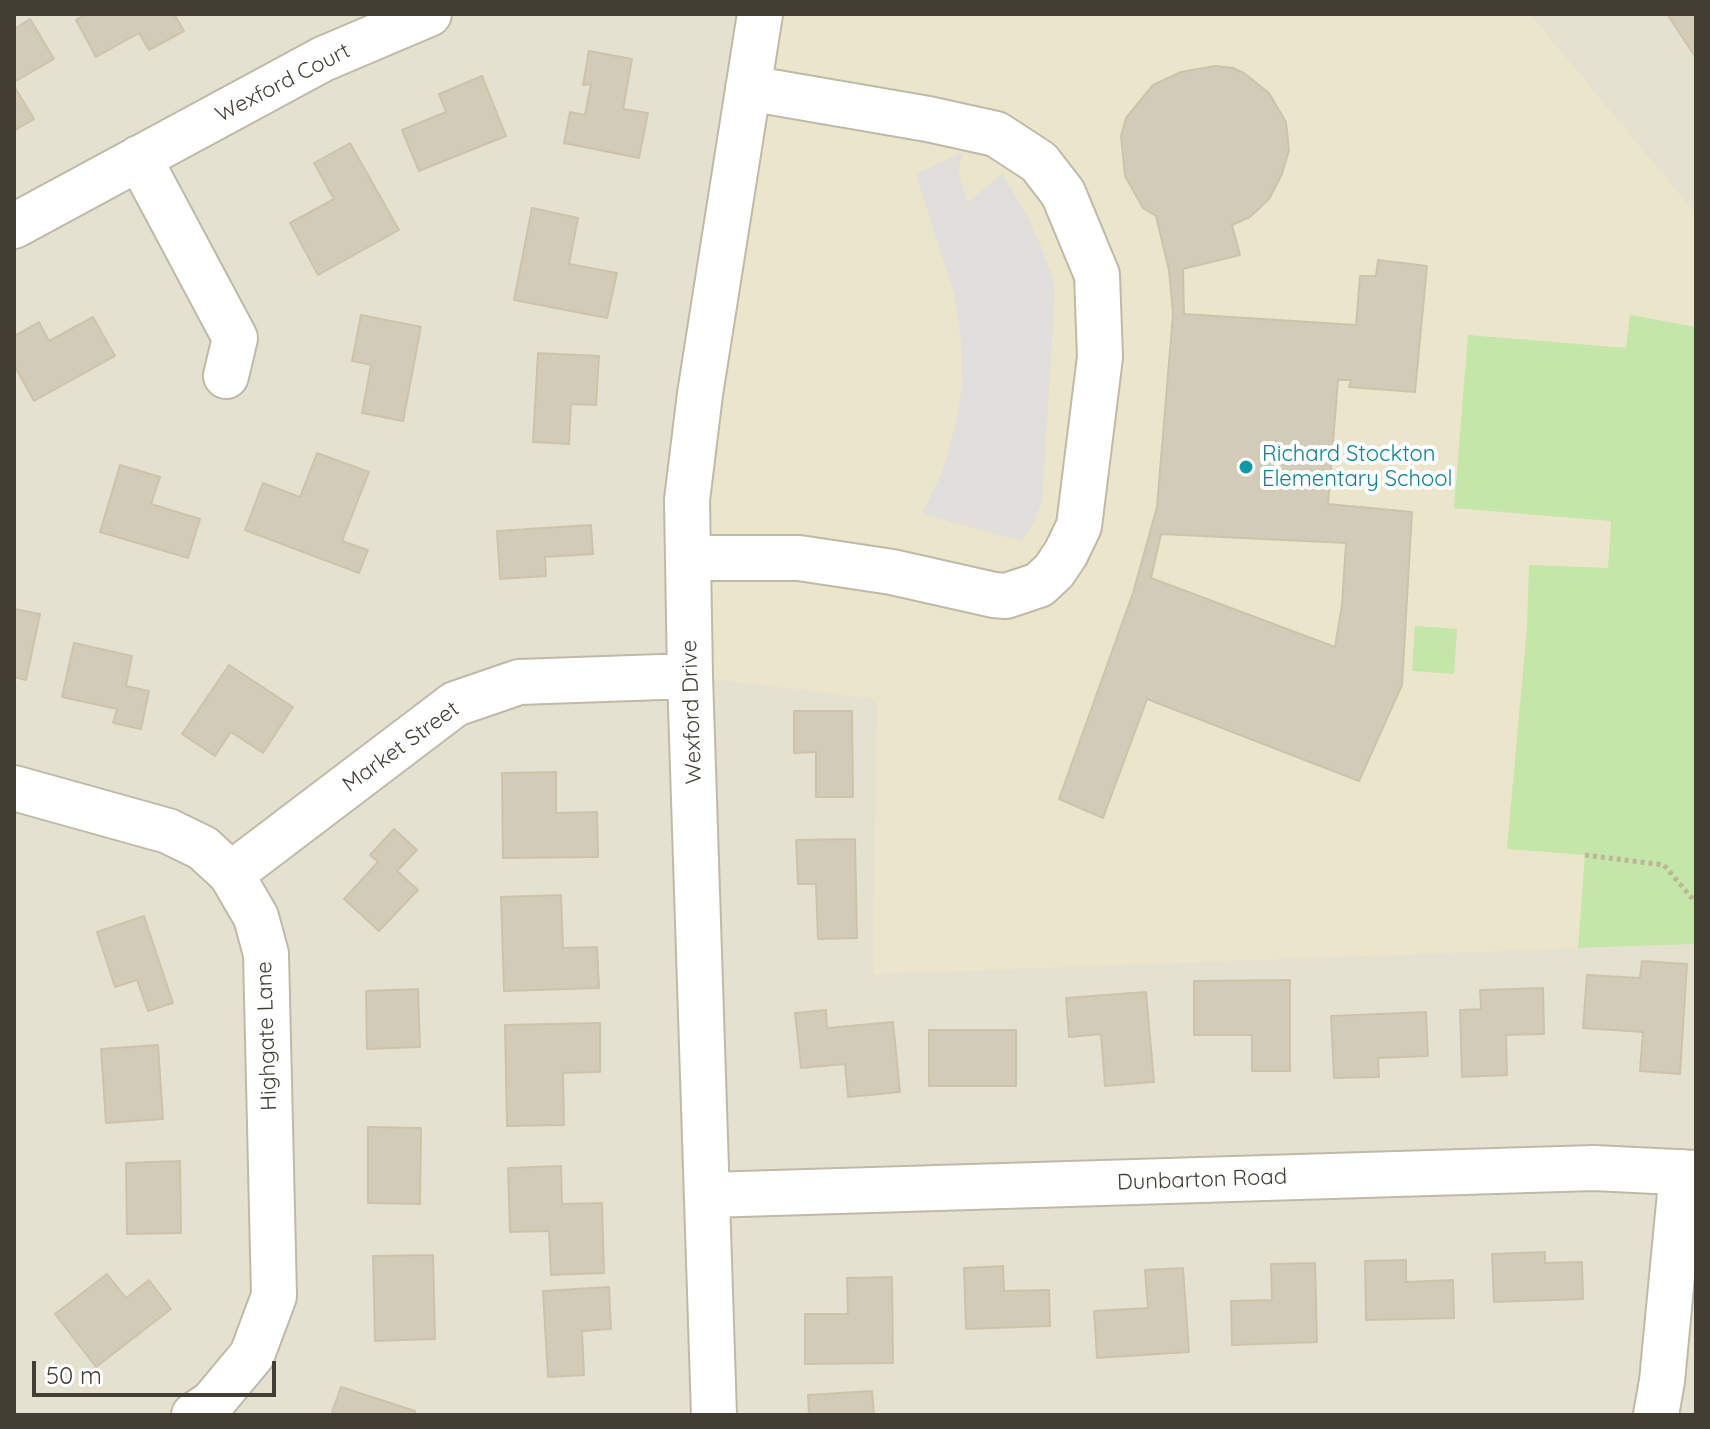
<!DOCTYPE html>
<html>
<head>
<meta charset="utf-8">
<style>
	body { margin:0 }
	#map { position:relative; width:1710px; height:1429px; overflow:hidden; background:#f1eee2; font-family:Quicksand,sans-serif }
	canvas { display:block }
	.frame { position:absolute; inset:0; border:16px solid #423e33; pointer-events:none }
	.scale { position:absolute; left:32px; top:1361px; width:244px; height:36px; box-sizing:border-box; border:4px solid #423e33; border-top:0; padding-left:10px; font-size:24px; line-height:28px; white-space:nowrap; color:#423e33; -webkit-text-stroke:6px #fff; paint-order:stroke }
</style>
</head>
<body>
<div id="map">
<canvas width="1710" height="1429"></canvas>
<div class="frame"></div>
<div class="scale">50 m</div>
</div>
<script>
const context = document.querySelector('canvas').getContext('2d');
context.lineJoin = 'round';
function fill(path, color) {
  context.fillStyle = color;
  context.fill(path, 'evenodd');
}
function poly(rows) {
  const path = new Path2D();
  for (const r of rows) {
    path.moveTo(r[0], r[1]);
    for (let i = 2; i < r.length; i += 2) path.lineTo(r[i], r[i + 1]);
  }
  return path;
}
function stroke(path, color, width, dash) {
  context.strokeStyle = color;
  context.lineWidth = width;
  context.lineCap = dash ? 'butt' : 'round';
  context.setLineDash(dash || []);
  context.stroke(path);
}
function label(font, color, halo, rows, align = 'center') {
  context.font = font + ' Quicksand,sans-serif';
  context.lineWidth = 8;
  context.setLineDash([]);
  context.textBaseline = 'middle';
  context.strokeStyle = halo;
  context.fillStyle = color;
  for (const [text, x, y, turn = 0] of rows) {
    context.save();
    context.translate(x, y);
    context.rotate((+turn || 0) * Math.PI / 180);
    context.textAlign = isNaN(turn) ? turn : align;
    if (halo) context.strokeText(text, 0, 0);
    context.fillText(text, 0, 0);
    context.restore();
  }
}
const residential = poly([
	[14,14,1696,14,1696,1415,14,1415]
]);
const education = poly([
	[760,14,1530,14,1696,214,1696,944,873,974,877,699,690,676]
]);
const green = poly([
	[1630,315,1696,327,1696,944,1578,948,1585,855,1507,849,1527,627,1529,565,1608,568,1611,521,1454,508,1468,335,1626,348],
	[1415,626,1457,629,1454,674,1412,671]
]);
const parking = poly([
	[962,152,959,173,967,203,1002,174,1023,208,1041,246,1053,279,1055,296,1042,501,1034,522,1021,541,922,514,941,474,954,431,962,388,961,342,955,298,916,174]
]);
const building = poly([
	[87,14,174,14,184,31,149,50,139,33,96,57,76,20,87,14],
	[1667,14,1696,14,1696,58,1667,14],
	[30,19,54,59,14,82,14,29,30,19],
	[589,51,632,59,623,109,648,113,639,158,564,143,570,112,585,115,591,84,583,85,589,51],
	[1215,66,1233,68,1244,73,1269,93,1286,122,1289,150,1282,174,1269,199,1250,217,1232,225,1240,255,1183,269,1184,314,1356,325,1360,276,1376,276,1378,260,1427,266,1415,392,1349,387,1351,380,1338,380,1328,504,1412,512,1402,685,1359,781,1147,699,1103,818,1059,799,1133,593,1157,507,1173,314,1169,270,1156,216,1143,208,1125,176,1121,136,1126,118,1153,85,1181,72,1215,66],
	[1161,534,1346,543,1342,605,1335,647,1151,578,1161,534],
	[482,76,506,136,419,171,402,130,446,112,439,94,482,76],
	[14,86,34,119,14,131,14,86],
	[350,143,399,230,318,275,290,223,334,199,314,163,350,143],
	[532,208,578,218,569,264,617,273,607,318,514,300,532,208],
	[361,315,421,327,403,421,362,413,371,365,352,361,361,315],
	[93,317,115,356,34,401,14,365,14,336,39,322,49,341,93,317],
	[538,353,599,356,596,405,571,404,569,444,533,442,538,353],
	[317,453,369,472,342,541,368,550,359,573,245,530,263,483,300,497,317,453],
	[120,465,160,477,151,504,200,519,188,558,100,532,120,465],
	[591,525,593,554,545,557,546,576,500,579,497,531,591,525],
	[14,609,40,614,26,680,14,677,14,609],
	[74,643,132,656,126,686,149,691,141,729,113,723,117,709,62,697,74,643],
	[229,665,293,707,263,753,231,732,215,756,182,734,229,665],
	[794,711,852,711,853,797,816,797,816,752,794,753,794,711],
	[556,772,556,813,597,812,598,857,503,858,502,773,556,772],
	[394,829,417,850,397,871,418,890,379,931,344,899,378,862,370,855,394,829],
	[855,839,857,938,818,939,816,884,798,884,796,840,855,839],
	[561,895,563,948,597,947,599,988,504,991,501,897,561,895],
	[144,916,173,1003,148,1011,137,980,115,987,97,932,144,916],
	[1642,961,1687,964,1680,1074,1640,1071,1643,1032,1583,1028,1587,975,1640,978,1642,961],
	[1290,980,1290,1071,1252,1071,1252,1035,1194,1035,1194,981,1290,980],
	[1543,988,1544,1034,1506,1035,1507,1075,1462,1077,1460,1010,1481,1009,1480,990,1543,988],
	[418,989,420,1047,367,1049,366,991,418,989],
	[1146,992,1154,1082,1105,1086,1101,1034,1069,1037,1066,998,1146,992],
	[826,1010,827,1028,893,1022,900,1092,848,1097,845,1064,801,1068,795,1013,826,1010],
	[1426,1012,1428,1056,1378,1058,1379,1077,1334,1078,1331,1016,1426,1012],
	[600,1023,600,1072,563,1073,564,1125,507,1126,505,1025,600,1023],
	[929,1030,1016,1030,1016,1086,929,1086,929,1030],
	[158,1045,163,1119,106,1123,101,1049,158,1045],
	[368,1127,421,1128,420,1204,368,1203,368,1127],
	[180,1161,181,1233,127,1234,126,1163,180,1161],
	[561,1166,562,1204,602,1203,604,1273,551,1275,549,1231,510,1232,508,1168,561,1166],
	[1545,1252,1545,1263,1582,1262,1583,1299,1494,1302,1492,1254,1545,1252],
	[433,1255,435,1339,375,1341,373,1256,433,1255],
	[1406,1260,1406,1282,1453,1280,1454,1318,1366,1320,1365,1261,1406,1260],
	[1315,1263,1317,1342,1232,1345,1231,1301,1272,1300,1271,1264,1315,1263],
	[1003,1266,1004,1291,1049,1290,1050,1326,966,1329,964,1268,1003,1266],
	[1183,1268,1189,1352,1097,1358,1094,1311,1148,1308,1145,1270,1183,1268],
	[107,1274,126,1298,149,1280,171,1309,96,1367,55,1314,107,1274],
	[892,1277,893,1363,805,1364,805,1314,848,1314,847,1278,892,1277],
	[609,1287,611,1329,582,1331,584,1375,548,1377,543,1291,609,1287],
	[341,1387,415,1411,414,1415,331,1415,341,1387],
	[872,1391,874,1415,809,1415,808,1395,872,1391]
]);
const path = poly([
	[1585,855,1664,865,1696,903]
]);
const minor = poly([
	[139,158,235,338,226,376],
	[14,226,323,59,429,14],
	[688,558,799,558,892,572,994,595,1006,596,1039,585,1054,571,1066,553,1079,526,1100,357,1097,275,1063,193,1039,162,996,134,928,119,748,88],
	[14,788,168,831,203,848,231,874,256,917,266,954,274,1296,252,1355,212,1403,194,1415],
	[231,874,455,704,519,682,690,676],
	[708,1195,1594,1168,1696,1173],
	[714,1415,690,676,687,500,700,394,760,14],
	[1656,1415,1662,1381,1682,1172]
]);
const markers = [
	[1246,467,8,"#0f9aa8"]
];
const streetNames = [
	["Wexford Court",283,83,-27],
	["Wexford Drive",692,712,-92],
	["Market Street",401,747,-36],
	["Highgate Lane",267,1036,-92],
	["Dunbarton Road",1202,1180,-2]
];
const cultureNames = [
	["Richard Stockton",1262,454],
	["Elementary School",1262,479]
];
fill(residential, '#e5e1d0');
fill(education, '#ebe5cb');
fill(green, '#c5e6a9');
fill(parking, '#e1dfdb');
fill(building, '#d2cbb7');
stroke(building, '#cdc3ab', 2);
stroke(minor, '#bfb9a8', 48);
stroke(path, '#beb496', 5, [4, 4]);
stroke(minor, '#fff', 44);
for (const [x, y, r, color] of markers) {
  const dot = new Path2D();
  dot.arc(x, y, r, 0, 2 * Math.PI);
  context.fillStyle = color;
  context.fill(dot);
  stroke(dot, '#fff', 3);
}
label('22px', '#423e33', '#fff', streetNames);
label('22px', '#0d838f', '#fff', cultureNames, 'left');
</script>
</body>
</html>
